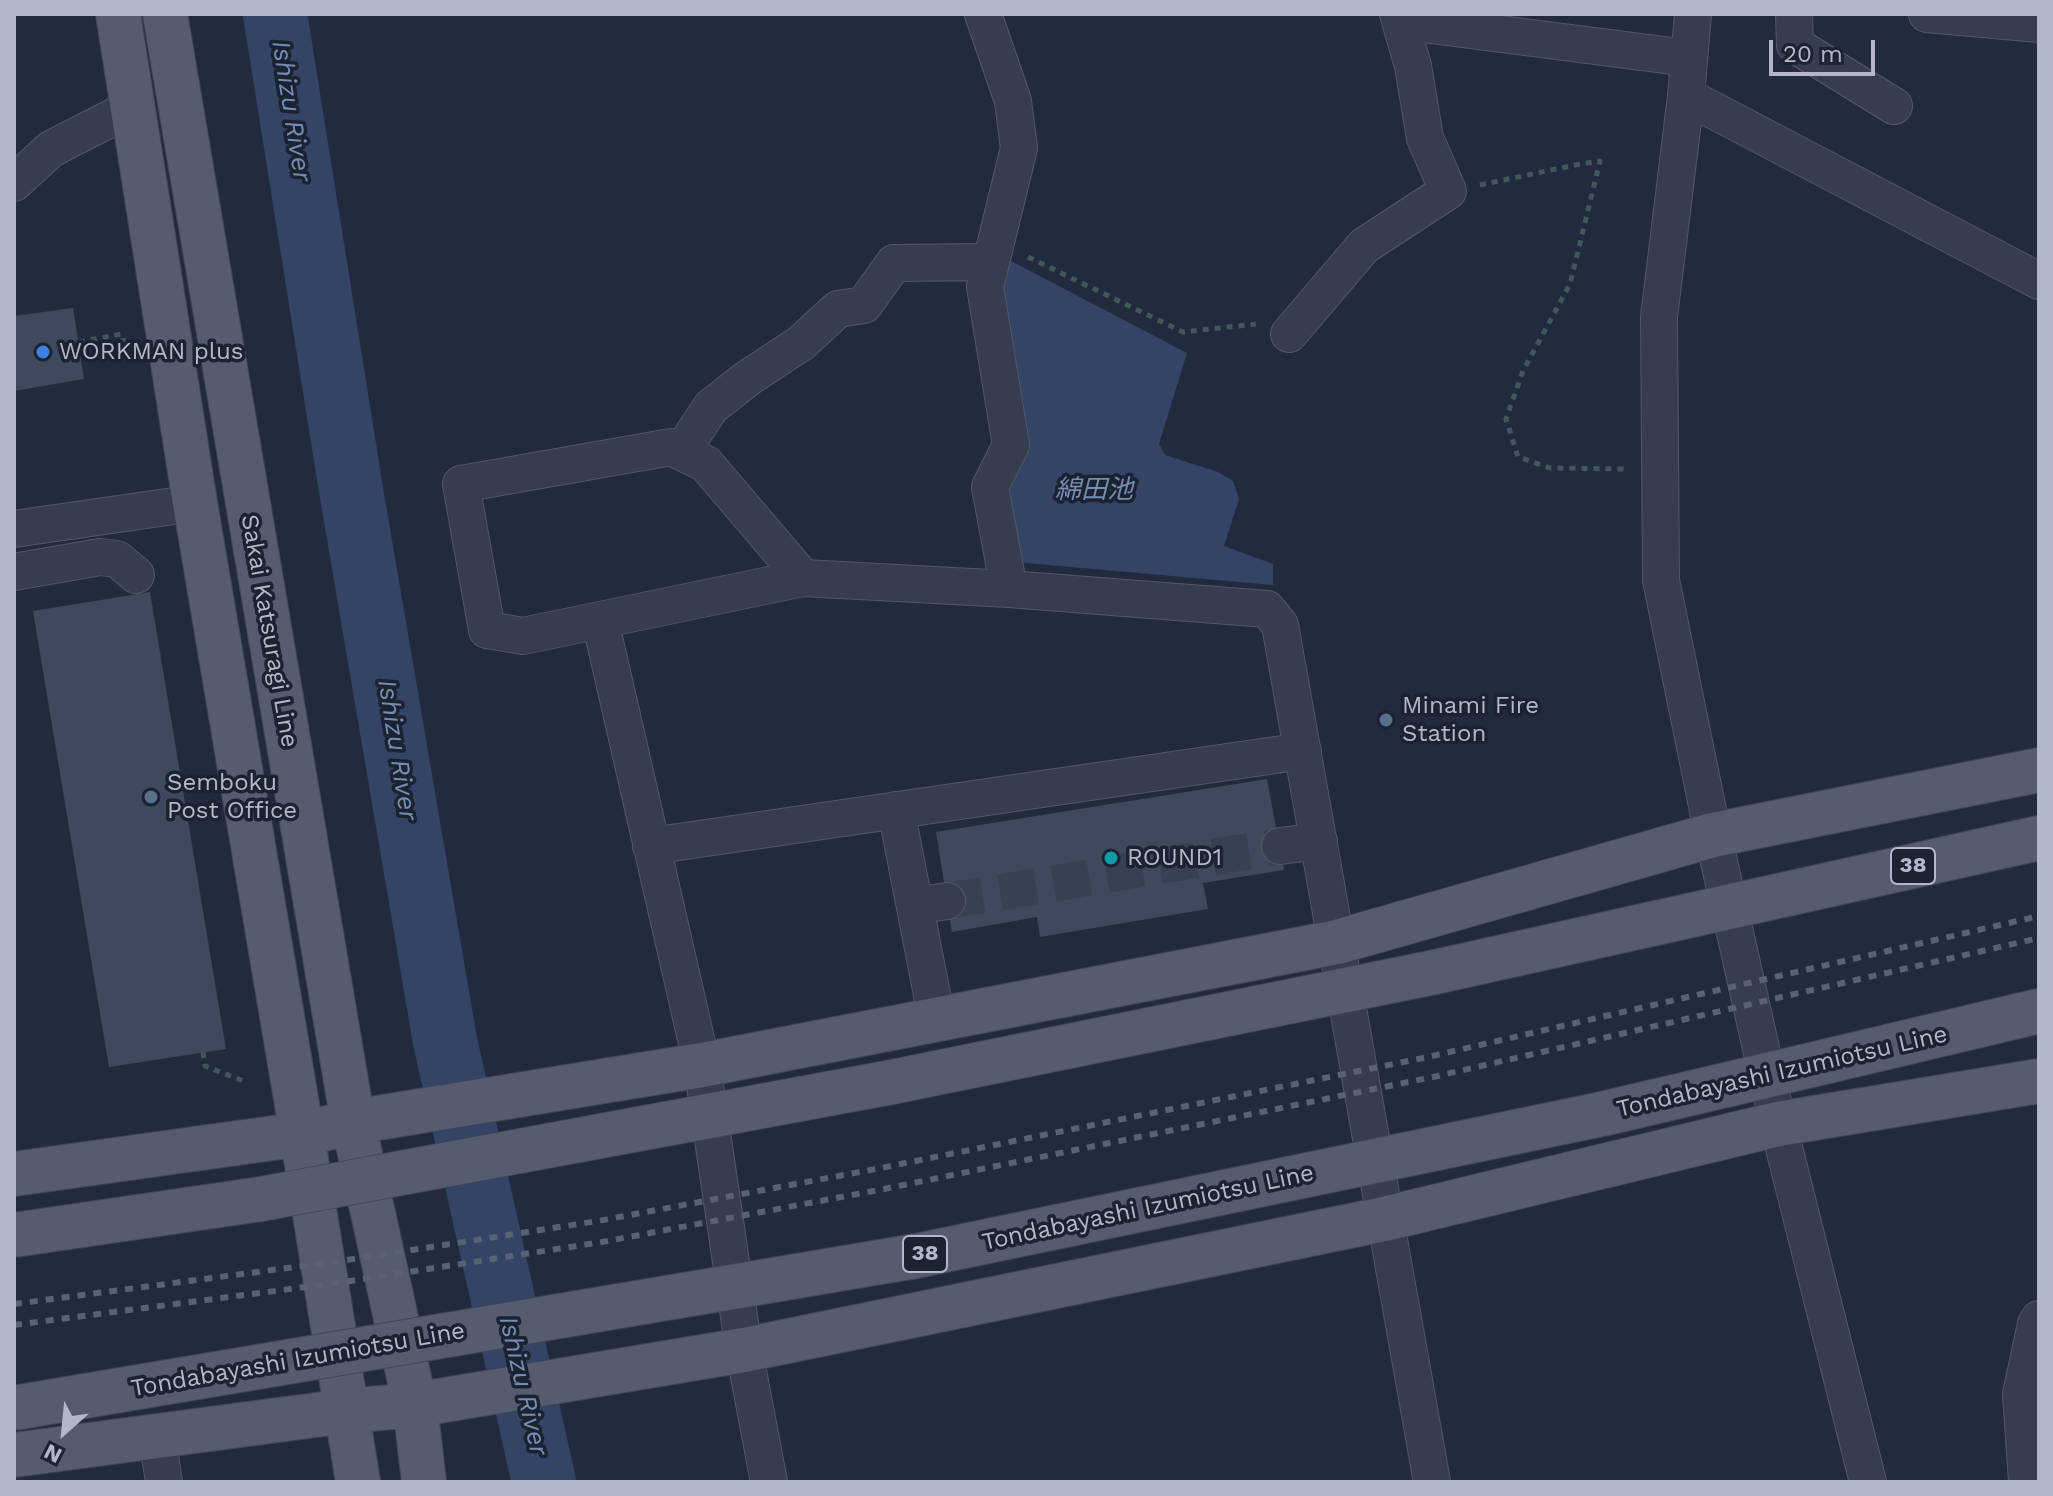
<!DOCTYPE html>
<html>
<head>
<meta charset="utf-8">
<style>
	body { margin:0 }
	#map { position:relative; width:2053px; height:1496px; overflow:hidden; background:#222b3e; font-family:"Work Sans",sans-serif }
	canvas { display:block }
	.frame { position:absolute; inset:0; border:16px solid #b2b8c9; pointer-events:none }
	.north { position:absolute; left:24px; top:1392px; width:80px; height:80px; -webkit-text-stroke:6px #1b2332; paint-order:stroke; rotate:207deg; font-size:22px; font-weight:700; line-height:32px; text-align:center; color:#b2b8c9 }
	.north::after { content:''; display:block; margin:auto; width:28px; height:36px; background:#b2b8c9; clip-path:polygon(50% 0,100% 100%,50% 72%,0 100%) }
	.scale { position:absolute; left:1769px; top:40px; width:106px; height:36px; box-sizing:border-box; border:4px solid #b2b8c9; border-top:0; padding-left:10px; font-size:24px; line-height:28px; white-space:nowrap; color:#b2b8c9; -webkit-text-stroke:6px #1b2332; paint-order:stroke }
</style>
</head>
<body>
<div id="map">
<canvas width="2053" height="1496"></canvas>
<div class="frame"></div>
<div class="north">N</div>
<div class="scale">20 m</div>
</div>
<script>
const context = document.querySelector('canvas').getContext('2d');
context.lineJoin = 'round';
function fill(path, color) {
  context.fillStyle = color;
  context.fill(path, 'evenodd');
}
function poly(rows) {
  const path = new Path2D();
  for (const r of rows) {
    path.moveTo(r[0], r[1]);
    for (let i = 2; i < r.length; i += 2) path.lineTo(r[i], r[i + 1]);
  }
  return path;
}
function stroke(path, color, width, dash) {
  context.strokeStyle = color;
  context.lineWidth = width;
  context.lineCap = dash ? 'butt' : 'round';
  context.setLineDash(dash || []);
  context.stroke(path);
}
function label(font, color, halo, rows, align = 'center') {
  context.font = font + ' "Work Sans","Noto Sans JP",sans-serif';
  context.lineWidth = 7;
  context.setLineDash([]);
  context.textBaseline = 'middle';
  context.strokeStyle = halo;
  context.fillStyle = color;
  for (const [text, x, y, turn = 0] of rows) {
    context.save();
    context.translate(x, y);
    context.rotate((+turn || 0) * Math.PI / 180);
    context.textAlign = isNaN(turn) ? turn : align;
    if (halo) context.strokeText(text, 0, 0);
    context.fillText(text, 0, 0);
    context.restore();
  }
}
const water = poly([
	[1009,260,1187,353,1159,444,1165,455,1218,472,1233,481,1239,499,1224,546,1273,564,1273,585,1015,562,1006,484,998,281]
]);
const river = poly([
	[275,14,351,490,445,1041,544,1482]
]);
const building = poly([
	[73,308,84,379,14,391,14,316],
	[150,592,226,1049,109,1067,33,611],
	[1267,779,1284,870,1203,883,1208,909,1040,937,1037,917,952,932,936,832]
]);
const minorTunnel = poly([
	[947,901,1280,846]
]);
const path = poly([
	[1480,185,1575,165,1600,161,1570,284,1523,371,1506,419,1518,457,1550,468,1625,469],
	[1028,257,1183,332,1256,324],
	[79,342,122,334,123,341,132,340],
	[203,1052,205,1066,246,1082]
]);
const minor = poly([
	[983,14,1013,101,1019,148,985,287,1011,445,990,487,1009,589],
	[1693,14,1686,96,1659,317,1661,580,1713,835,1778,1124,1868,1482],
	[1794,14,1795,45,1894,106],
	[1927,14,2039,24],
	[1400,21,1688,58],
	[1686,96,2039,281],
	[14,183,51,149,133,107],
	[1289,334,1364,246,1448,191,1425,138,1413,66,1398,14],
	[681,452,711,407,748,378,801,343,838,309,864,305,894,263,991,262],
	[14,529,195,503],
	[14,572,100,557,117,559,136,575],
	[803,578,706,464,671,447,461,484,487,630,523,636,803,578,1009,589,1267,609,1280,625,1432,1482],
	[600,620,702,1065,744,1350,769,1482],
	[896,810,937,1020],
	[651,846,1303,751],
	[1280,846,1319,841],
	[915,906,947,901],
	[157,1436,164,1482],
	[2027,1482,2021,1394,2036,1324,2039,1319]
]);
const major = poly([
	[118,14,195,503,302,1134,358,1482],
	[165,14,353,1122,415,1405,424,1482],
	[1787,894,2039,838],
	[1828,1061,2039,1011],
	[14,1174,302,1134,353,1122,702,1065,1337,942,1713,835,2039,770],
	[14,1455,346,1411,415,1405,744,1350,1384,1219,1778,1124,2039,1081]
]);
const rail = poly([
	[14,1304,341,1261,598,1221,881,1168,1428,1057,2039,916],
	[14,1325,344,1282,602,1242,884,1189,1433,1077,2039,938]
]);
const majorBridge = poly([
	[14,1235,261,1199,892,1082,1435,972,1787,894],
	[14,1408,916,1256,1602,1114,1828,1061]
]);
const markers = [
	[43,352,8,"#3f7fe0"],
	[1386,720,8,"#5c6f8a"],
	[151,797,8,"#5c6f8a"],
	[1111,858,8,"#0f9aa8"]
];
const shields = [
	[1913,866,44],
	[925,1254,44]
];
const shieldNames = [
	["38",1913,866],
	["38",925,1254]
];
const poiNames = [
	["WORKMAN plus",59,352],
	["Minami Fire",1402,706],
	["Station",1402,734],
	["Semboku",167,783],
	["Post Office",167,811],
	["ROUND1",1127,858]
];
const streetNames = [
	["Sakai Katsuragi Line",269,631,80],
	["Tondabayashi Izumiotsu Line",1782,1072,-13],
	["Tondabayashi Izumiotsu Line",1148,1208,-12],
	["Tondabayashi Izumiotsu Line",298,1360,-10]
];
const waterNames = [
	["Ishizu River",291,111,81],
	["綿田池",1094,490],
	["Ishizu River",397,750,81],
	["Ishizu River",523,1386,77]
];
fill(water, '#354466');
stroke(river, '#354466', 64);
fill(building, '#3e495d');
stroke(minorTunnel, '#384053', 36, [36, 18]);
stroke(minor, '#515868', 38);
stroke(major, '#3f4756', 46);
stroke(path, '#42565c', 5, [6, 6]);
stroke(minor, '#363d4e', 36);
stroke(major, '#545c6e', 44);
stroke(rail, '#586175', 6, [8, 8]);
stroke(majorBridge, '#3f4756', 46, []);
stroke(majorBridge, '#545c6e', 44);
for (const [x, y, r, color] of markers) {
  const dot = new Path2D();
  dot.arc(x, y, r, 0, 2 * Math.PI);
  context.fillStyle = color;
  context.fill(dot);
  stroke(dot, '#1b2332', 3);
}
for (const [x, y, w] of shields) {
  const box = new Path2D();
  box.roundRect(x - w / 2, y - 18, w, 36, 6);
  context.fillStyle = '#1b2332';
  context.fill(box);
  stroke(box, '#b2b8c9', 2);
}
label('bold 22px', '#b2b8c9', null, shieldNames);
label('24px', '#b2b8c9', '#1b2332', poiNames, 'left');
label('24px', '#b2b8c9', '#1b2332', streetNames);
label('italic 26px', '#788bb2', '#1b2332', waterNames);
</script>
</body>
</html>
